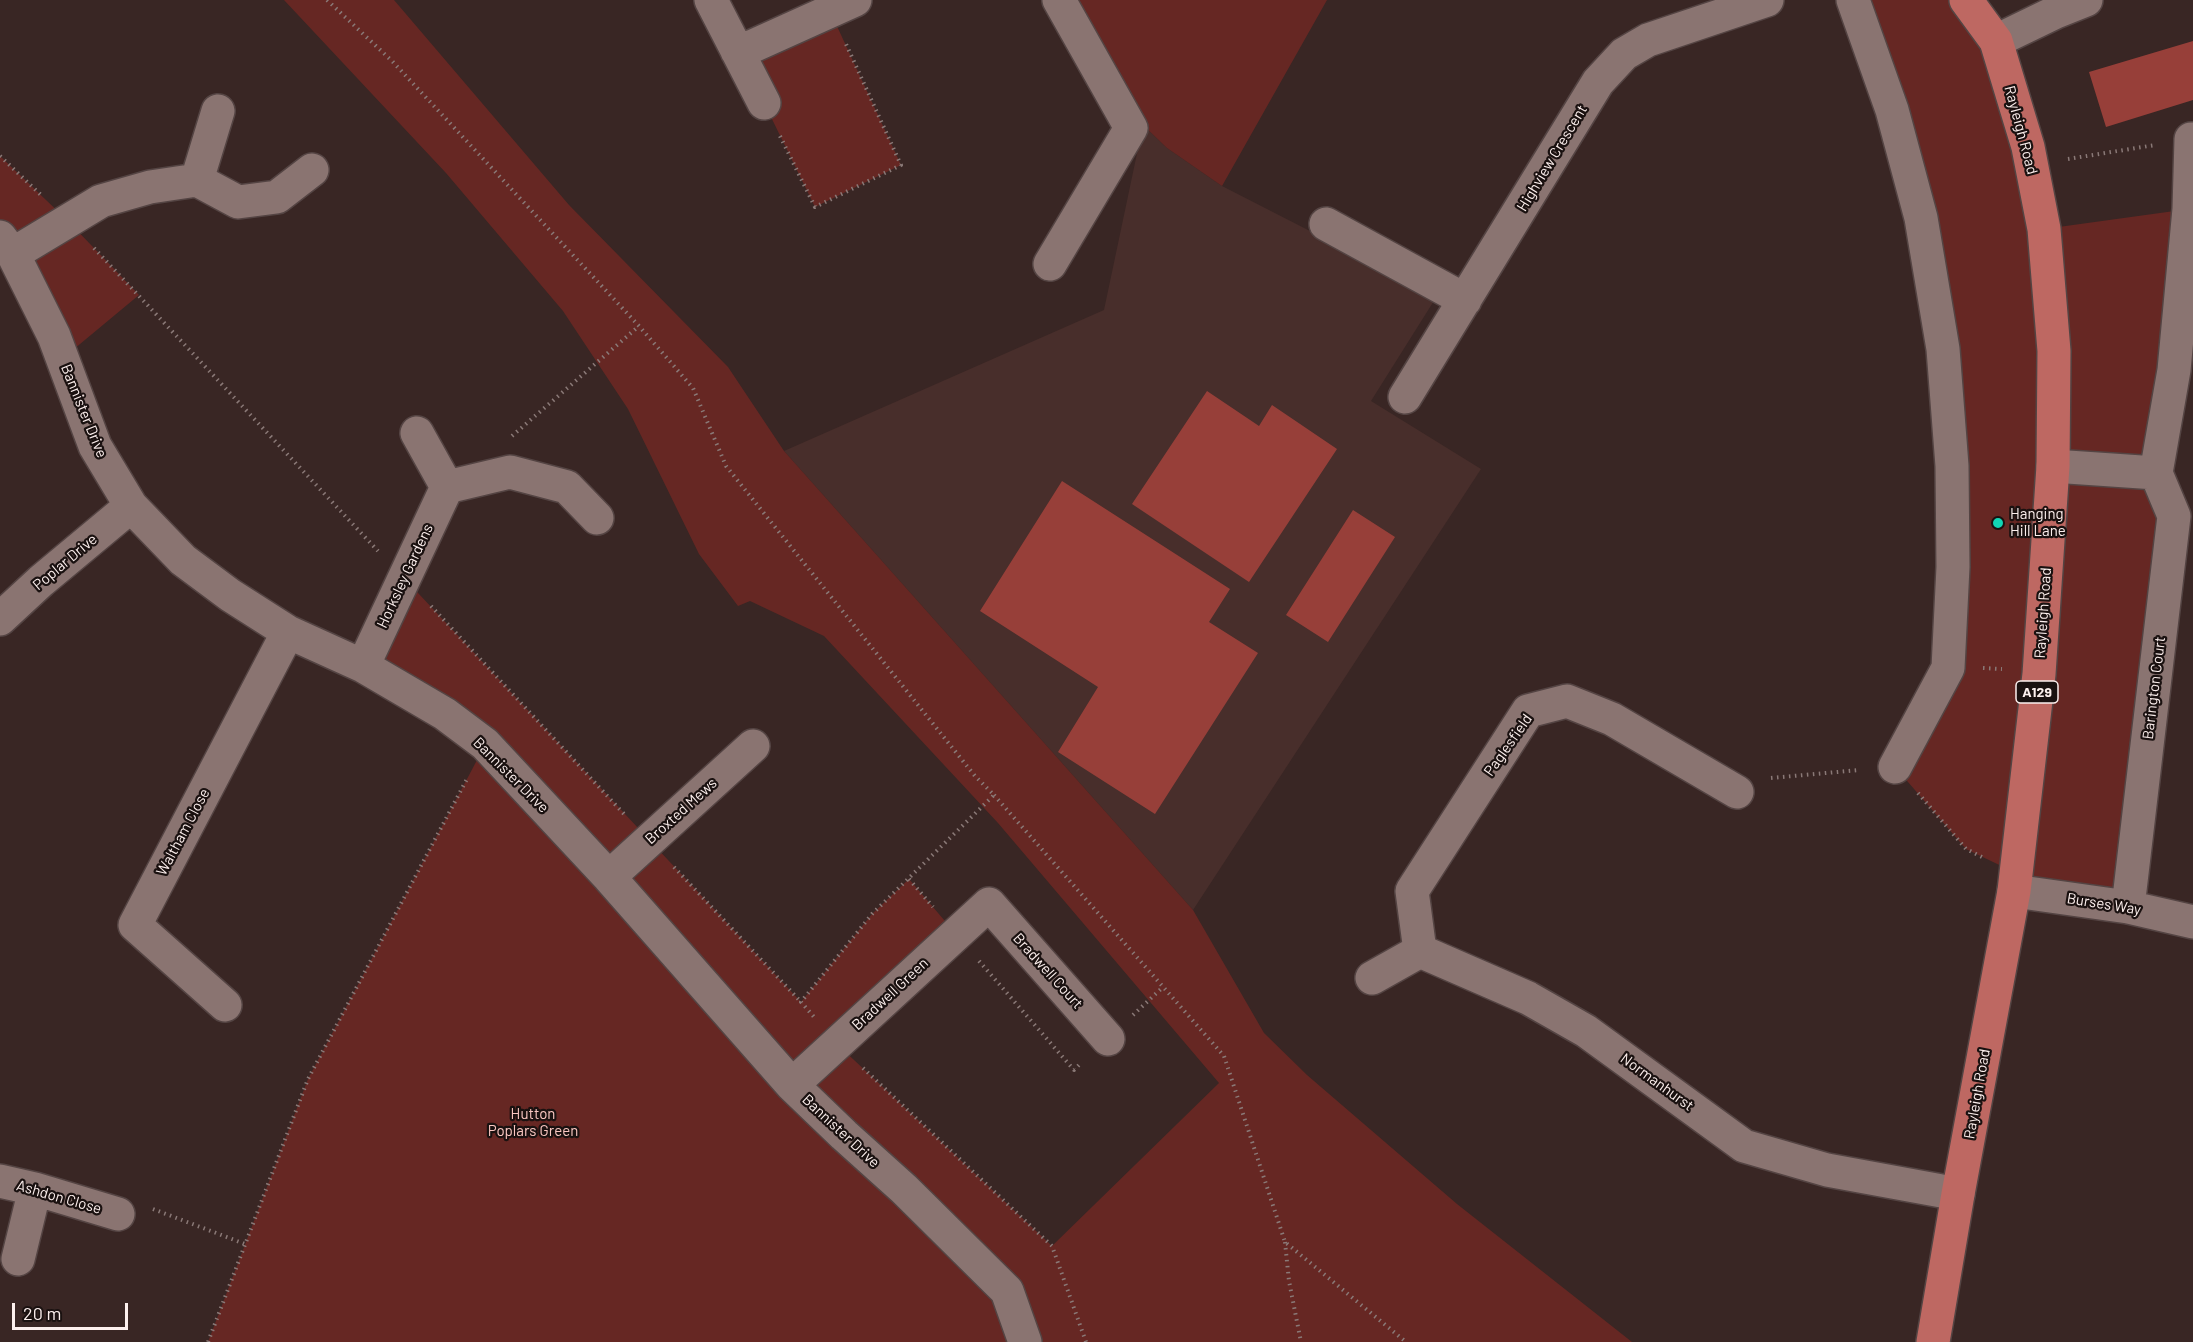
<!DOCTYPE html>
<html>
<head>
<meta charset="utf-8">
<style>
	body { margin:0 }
	#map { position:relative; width:2193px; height:1342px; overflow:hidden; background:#392624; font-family:Barlow,sans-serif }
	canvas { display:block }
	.scale { position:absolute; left:12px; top:1303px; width:116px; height:27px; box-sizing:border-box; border:3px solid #fdf0ee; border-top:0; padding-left:8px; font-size:18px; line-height:21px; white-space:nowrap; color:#fdf0ee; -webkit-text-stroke:4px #1a1110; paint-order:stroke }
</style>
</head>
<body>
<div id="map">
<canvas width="2193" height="1342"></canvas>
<div class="scale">20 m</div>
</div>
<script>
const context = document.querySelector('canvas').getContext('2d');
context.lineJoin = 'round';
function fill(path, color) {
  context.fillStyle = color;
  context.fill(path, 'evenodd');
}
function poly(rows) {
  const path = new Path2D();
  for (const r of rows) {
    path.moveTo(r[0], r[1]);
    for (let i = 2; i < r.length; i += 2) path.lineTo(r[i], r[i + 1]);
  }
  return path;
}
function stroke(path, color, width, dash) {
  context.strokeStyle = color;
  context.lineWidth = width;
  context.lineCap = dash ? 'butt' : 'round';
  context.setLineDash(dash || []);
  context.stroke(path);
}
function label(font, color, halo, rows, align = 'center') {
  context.font = font + ' Barlow,sans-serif';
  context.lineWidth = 4.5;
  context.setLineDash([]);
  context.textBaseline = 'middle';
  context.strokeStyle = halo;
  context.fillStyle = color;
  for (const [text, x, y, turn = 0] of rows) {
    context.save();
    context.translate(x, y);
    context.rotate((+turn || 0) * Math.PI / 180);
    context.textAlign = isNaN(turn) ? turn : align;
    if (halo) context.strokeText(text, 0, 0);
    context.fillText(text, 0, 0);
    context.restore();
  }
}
const built = poly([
	[1143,125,1167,148,1222,186,1437,296,1371,401,1481,469,1193,910,784,451,1104,310]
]);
const green = poly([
	[284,0,394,0,569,205,728,367,784,451,1193,910,1264,1033,1307,1075,1457,1204,1632,1342,208,1342,308,1079,485,745,363,666,404,578,801,1002,872,914,909,879,956,934,837,1044,1052,1246,1219,1083,998,823,824,636,750,601,738,606,699,554,628,409,563,311,446,173],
	[1072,0,1327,0,1222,186,1167,148,1143,125],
	[1853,0,1966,0,2044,229,2189,209,2156,473,2174,516,2128,907,2016,873,1966,849,1895,767,1948,668,1943,349],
	[830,11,901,165,815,207,770,115,780,105,753,46],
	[0,156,68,221,139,295,62,359,0,237]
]);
const building = poly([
	[2193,41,2193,100,2106,127,2089,72],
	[1207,391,1259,426,1272,405,1337,449,1249,582,1132,504],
	[1062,481,1230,589,1209,622,1258,653,1155,814,1058,752,1098,687,980,611],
	[1353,510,1395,537,1328,642,1286,615]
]);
const path = poly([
	[327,0,392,61,639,326,693,388,726,466,975,776,994,795,872,914,801,1002,814,1017],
	[780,136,815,207,901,165,846,44],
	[0,156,42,196],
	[2068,159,2155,145],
	[94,248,378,551],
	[512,436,639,326],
	[431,606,624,814],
	[1983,668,2002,669],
	[1771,778,1859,770],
	[1918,793,1966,849,1982,857],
	[994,795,1224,1056,1285,1242,1406,1342],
	[674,867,801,1002],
	[909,879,933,907],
	[979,961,1074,1070,1081,1063],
	[1133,1015,1163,987],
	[863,1068,1052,1246,1086,1342],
	[153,1209,245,1244],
	[1285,1242,1289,1281,1301,1342],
	[208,1342,308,1079,468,777]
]);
const minor = poly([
	[711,0,764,103],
	[1853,0,1892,110,1921,218,1943,349,1952,466,1953,567,1948,668,1895,767],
	[1996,41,2056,12,2086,0],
	[737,51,753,46,855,0],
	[197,180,218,111],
	[1326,224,1465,300],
	[0,237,13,254,54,336,95,446,131,506,183,560,230,595,288,632,363,666,445,714,485,744,609,877,792,1085,844,1135,904,1189,1007,1291,1025,1342],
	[13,254,101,201,150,187,197,180,238,202,277,197,312,170],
	[1050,264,1131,128,1059,0],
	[1405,397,1598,82,1624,54,1648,40,1767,0],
	[417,433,447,487],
	[2053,466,2156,473,2174,516,2128,907],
	[2156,473,2174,370,2189,209,2191,139],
	[0,619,41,581,131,506],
	[363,666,447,487,510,472,567,487,597,518],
	[609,877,753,746],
	[2014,891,2128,907,2193,922],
	[1420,951,1412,891,1528,711,1567,701,1612,719,1737,792],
	[1372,978,1420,951,1528,998,1586,1031,1744,1146,1827,1170,1958,1194],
	[225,1005,135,925,288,632],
	[792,1085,989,904,1108,1039],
	[0,1181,35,1189,118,1214],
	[18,1259,35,1189]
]);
const major = poly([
	[1933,1342,1958,1194,2014,891,2039,674,2053,466,2054,351,2044,229,2028,147,1996,41,1966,0]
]);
const markers = [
	[1998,523,6,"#10d5b4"]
];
const shields = [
	[2037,692,42]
];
const shieldNames = [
	["A129",2037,692]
];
const streetNames = [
	["Rayleigh Road",2021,130,75],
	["Highview Crescent",1552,158,-59],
	["Bannister Drive",84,411,68],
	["Poplar Drive",65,562,-40],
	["Horksley Gardens",405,576,-65],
	["Rayleigh Road",2043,613,-86],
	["Barington Court",2154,688,-83],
	["Paglesfield",1508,745,-55],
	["Bannister Drive",511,775,45],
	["Broxted Mews",681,811,-42],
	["Waltham Close",183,832,-62],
	["Burses Way",2104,904,9],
	["Bradwell Court",1048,971,48],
	["Bradwell Green",890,994,-43],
	["Normanhurst",1657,1082,36],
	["Rayleigh Road",1977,1094,-80],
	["Bannister Drive",841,1131,43],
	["Ashdon Close",59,1197,16]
];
const poiNames = [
	["Hanging",2010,514],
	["Hill Lane",2010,531]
];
const parkNames = [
	["Hutton",533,1114],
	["Poplars Green",533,1131]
];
fill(built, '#482e2b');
fill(green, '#662723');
fill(building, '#973f39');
stroke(minor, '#544443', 36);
stroke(major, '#544443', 36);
stroke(path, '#8a7977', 4, [1.5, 4.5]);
stroke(minor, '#8a7471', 33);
stroke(major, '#be6862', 33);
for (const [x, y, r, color] of markers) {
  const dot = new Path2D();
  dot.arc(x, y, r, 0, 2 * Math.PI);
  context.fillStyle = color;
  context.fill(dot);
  stroke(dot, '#1a1110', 2);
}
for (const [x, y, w] of shields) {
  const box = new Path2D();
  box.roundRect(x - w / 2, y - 11, w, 22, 4.5);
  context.fillStyle = '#1a1110';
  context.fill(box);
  stroke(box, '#fdf0ee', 1.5);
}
label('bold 14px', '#fdf0ee', null, shieldNames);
label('15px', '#fdf0ee', '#1a1110', streetNames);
label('15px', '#fdf0ee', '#1a1110', poiNames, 'left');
label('15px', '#fac7c1', '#1a1110', parkNames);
</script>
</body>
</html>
